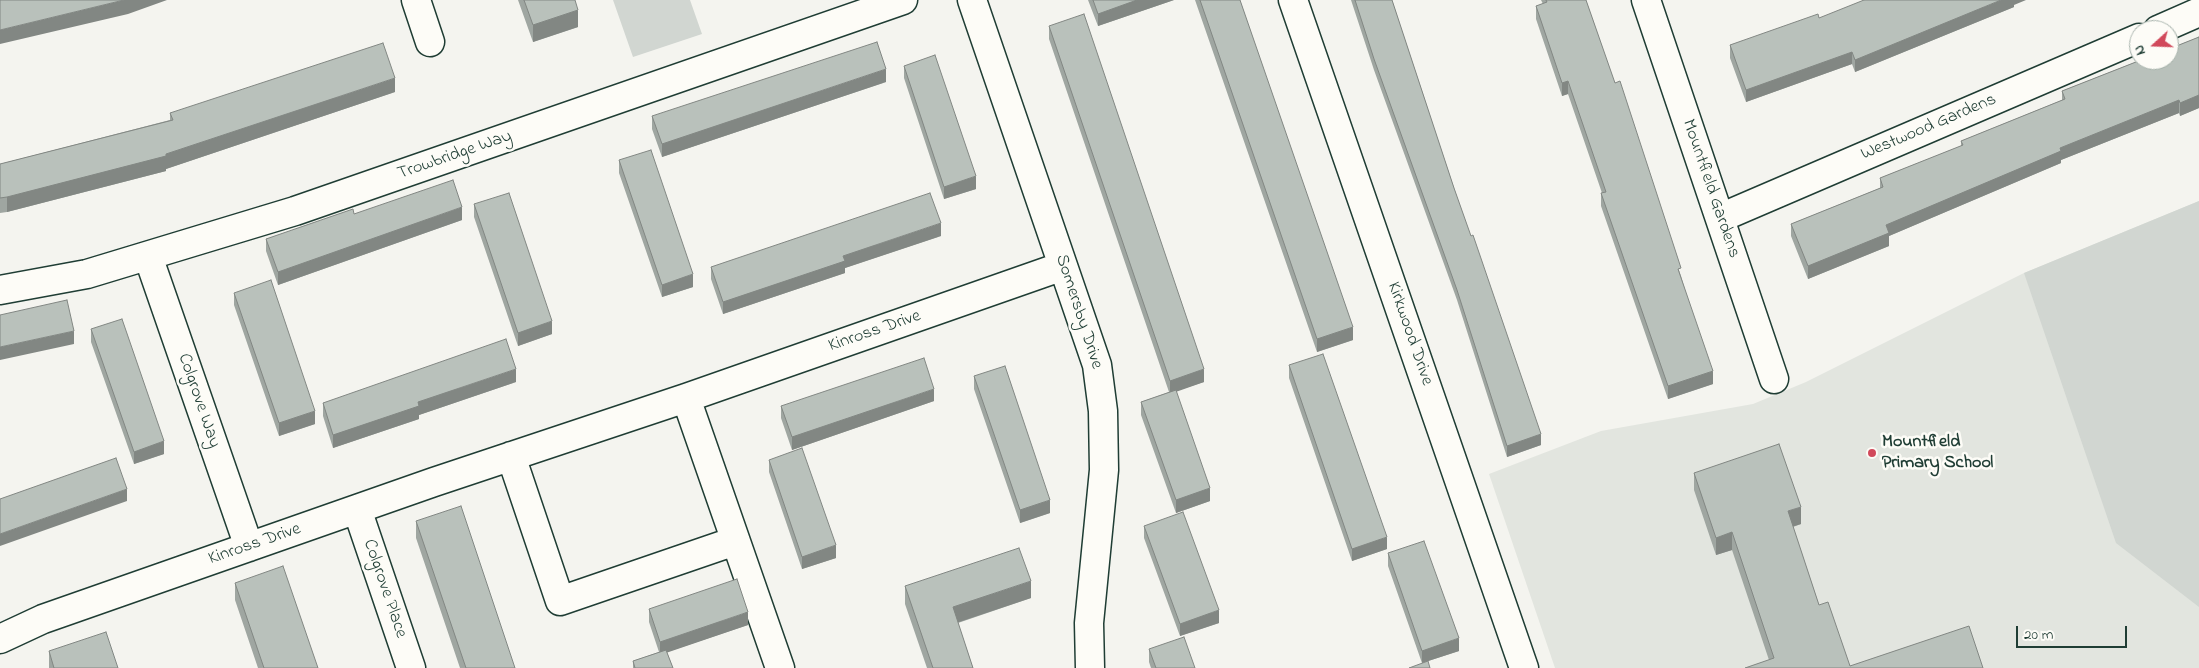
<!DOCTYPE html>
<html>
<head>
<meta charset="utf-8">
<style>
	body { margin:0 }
	#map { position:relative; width:2199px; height:668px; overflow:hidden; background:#f4f4ef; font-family:"Indie Flower",sans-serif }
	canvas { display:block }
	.north { position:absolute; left:2129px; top:20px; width:50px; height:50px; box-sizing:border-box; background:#fdfcf7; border:1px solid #a4b0a9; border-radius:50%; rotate:250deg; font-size:14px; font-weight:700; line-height:20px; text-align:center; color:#1f3d34 }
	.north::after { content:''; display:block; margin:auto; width:18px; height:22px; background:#d1495b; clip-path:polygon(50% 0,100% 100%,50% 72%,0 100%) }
	.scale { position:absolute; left:2016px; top:626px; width:111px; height:22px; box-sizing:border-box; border:2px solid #1f3d34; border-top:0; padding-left:6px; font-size:15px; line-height:18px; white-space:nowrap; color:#1f3d34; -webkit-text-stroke:4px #fdfcf7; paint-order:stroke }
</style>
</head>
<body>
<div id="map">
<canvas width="2199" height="668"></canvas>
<div class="north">N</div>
<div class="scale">20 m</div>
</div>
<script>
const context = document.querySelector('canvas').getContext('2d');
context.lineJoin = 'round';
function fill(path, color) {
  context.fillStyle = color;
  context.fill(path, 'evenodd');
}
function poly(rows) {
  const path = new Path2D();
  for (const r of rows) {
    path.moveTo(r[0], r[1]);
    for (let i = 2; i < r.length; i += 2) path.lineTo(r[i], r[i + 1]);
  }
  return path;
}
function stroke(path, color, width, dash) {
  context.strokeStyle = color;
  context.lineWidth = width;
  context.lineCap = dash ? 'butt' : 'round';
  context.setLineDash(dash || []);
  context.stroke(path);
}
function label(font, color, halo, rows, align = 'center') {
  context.font = font + ' "Indie Flower",sans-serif';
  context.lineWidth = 5;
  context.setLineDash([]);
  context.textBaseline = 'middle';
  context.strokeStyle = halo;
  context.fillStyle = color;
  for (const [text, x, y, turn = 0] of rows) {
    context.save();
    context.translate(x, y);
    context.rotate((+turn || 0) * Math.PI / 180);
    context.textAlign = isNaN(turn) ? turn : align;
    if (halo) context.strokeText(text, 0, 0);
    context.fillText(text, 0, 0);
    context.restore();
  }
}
const built = poly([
	[2199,201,2199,668,1555,668,1489,474,1601,431,1753,404,1806,382,2024,273]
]);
const green = poly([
	[613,0,690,0,702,34,633,57],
	[2199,201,2199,607,2116,543,2024,273]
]);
const minor = poly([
	[416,0,430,42],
	[972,0,1097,365,1103,411,1104,470,1089,623,1090,668],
	[1646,0,1774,379],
	[2158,30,2199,12],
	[1720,218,2139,38],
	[148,256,249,547],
	[0,290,87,274,295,211,903,0],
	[686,398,780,668],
	[511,456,560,601,735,541],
	[357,509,411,668],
	[0,639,43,619,434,482,686,398,1063,266]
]);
const tertiary = poly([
	[1293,0,1524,668]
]);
const wall = poly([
	[518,0,575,0,578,27,533,42],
	[1088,0,1174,0,1098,26],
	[1195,0,1240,0,1353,340,1317,352],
	[1351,0,1392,0,1454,188,1541,445,1507,457,1457,300,1374,70],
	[1541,0,1586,0,1681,276,1713,384,1668,399,1601,206,1601,193,1602,193,1568,94,1562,96,1536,19,1536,6,1543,4],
	[2014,5,2014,7,1855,72,1852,64,1746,102,1730,58,1730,45,1819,18],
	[1049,26,1204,382,1176,391,1210,501,1176,513,1141,415,1141,402,1169,392,1049,39],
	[2199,37,2199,108,2180,116,2179,113,2061,160,2061,163,1889,236,1889,246,1808,279,1791,236,1791,224,1880,188,1880,178,1961,146,1961,141,2062,100,2062,91],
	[904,66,976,189,944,199,904,78],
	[886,82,662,157,652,129,652,116],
	[395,92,166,169,166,171,7,212,0,213,0,164,170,120,170,113],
	[619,160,693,287,662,297,619,173],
	[474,204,552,334,518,346,474,217],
	[354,214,462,220,278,285,266,251,266,239],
	[941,236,845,268,845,273,723,314,711,279,711,267],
	[234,293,315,424,279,436,234,305],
	[91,329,164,454,134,464,91,342],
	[1289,365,1387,549,1352,561,1289,378],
	[974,376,1050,513,1020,523,974,389],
	[516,382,419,415,419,419,333,448,323,416,323,403],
	[934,401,792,450,781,418,781,406],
	[769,460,836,558,802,569,769,472],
	[1694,473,1801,524,1793,527,1819,605,1850,666,1746,668,1769,660,1732,550,1716,555,1694,490],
	[416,521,515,668,460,668,416,538],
	[1144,526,1219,623,1180,636,1144,538],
	[1388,553,1459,651,1422,663,1388,566],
	[235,583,318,668,258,668,235,600],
	[905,586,1031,598,958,623,973,668,927,668,905,604],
	[649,609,748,625,667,652,673,668,633,668,633,661,659,652,649,622],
	[1149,649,1195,668,1151,668,1149,662],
	[49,651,118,668,49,668]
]);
const shadedWall = poly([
	[124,0,167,0,128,14,0,44,0,30],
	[1137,0,1174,0,1098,26,1098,14],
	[2001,0,2026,0,2014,5,2014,7,1855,72,1855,60],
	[578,10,578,27,533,42,533,25],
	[1852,52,1852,64,1746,102,1746,90],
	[886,69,886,82,662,157,662,144],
	[395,78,395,92,166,169,166,171,7,212,7,197,166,154],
	[1568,81,1568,94,1562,96,1562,83],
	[2199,95,2199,108,2180,116,2180,103],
	[2179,100,2179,113,2061,160,2061,163,1889,236,1889,246,1808,279,1808,266,1886,225,2060,148],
	[976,176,976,189,944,199,944,187],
	[462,207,462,220,278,285,278,272],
	[941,223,941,236,845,268,845,273,723,314,723,302,843,256],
	[693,274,693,287,662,297,662,285],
	[552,321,552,334,518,346,518,333],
	[1353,327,1353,340,1317,352,1317,339],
	[74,331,74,344,0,360,0,347],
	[516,369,516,382,419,415,419,419,333,448,333,435,418,402],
	[1204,369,1204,382,1170,394,1170,381],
	[1713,371,1713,384,1668,399,1668,386],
	[934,389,934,401,792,450,792,437],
	[315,411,315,424,279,436,279,423],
	[1541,434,1541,445,1507,457,1507,446],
	[164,441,164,454,134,464,134,452],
	[1210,488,1210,501,1176,513,1176,500],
	[127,489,127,501,0,546,0,534],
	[1050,500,1050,513,1020,523,1020,510],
	[1801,507,1801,524,1788,528,1788,511],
	[1732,532,1732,550,1716,555,1716,538],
	[1387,537,1387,549,1352,561,1352,549],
	[836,545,836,558,802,569,802,557],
	[1031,581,1031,598,953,624,953,607],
	[1219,610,1219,623,1180,636,1180,624],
	[748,612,748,625,660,655,660,642],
	[1459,638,1459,651,1422,663,1422,651]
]);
const building = poly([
	[0,0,124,0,0,30,0,0],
	[524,0,575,0,578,10,533,25,524,0],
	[1093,0,1137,0,1098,14,1093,0],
	[1200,0,1240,0,1353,327,1317,339,1200,0],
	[1355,0,1392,0,1454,188,1471,236,1473,235,1541,434,1507,446,1457,290,1374,59,1355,0],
	[1546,0,1586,0,1615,83,1620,81,1681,268,1678,269,1713,371,1668,386,1601,193,1606,192,1568,81,1562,83,1536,6,1547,2,1546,0],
	[1864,0,2001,0,1855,60,1852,52,1746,90,1730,45,1818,14,1819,18,1864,0],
	[1084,14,1204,369,1170,381,1049,26,1084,14],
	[2199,37,2199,95,2180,103,2179,100,2060,148,2061,151,1886,225,1889,233,1808,266,1791,224,1883,187,1880,178,1963,145,1961,141,2065,99,2062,91,2141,60,2169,60,2169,49,2199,37],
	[877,42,886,69,662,144,652,116,877,42],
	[383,43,395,78,166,154,166,156,7,197,0,198,0,164,173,120,170,113,383,43],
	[935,55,976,176,944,187,904,66,935,55],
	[651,150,693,274,662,285,619,160,651,150],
	[453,180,462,207,278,272,266,239,353,209,354,214,453,180],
	[509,193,552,321,518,333,474,204,509,193],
	[930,193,941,223,843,256,845,261,723,302,711,267,930,193],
	[271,280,315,411,279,423,234,293,271,280],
	[67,300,74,331,0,347,0,315,67,300],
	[122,319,164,441,134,452,91,329,122,319],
	[506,339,516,369,418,402,419,406,333,435,323,403,506,339],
	[1323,354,1387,537,1352,549,1289,365,1323,354],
	[924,358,934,389,792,437,781,406,924,358],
	[1005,366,1050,500,1020,510,974,376,1005,366],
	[1176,390,1210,488,1176,500,1141,402,1176,390],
	[1779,444,1801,507,1788,511,1819,605,1828,602,1850,666,1969,626,1983,668,1745,668,1774,658,1732,532,1716,538,1694,473,1779,444],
	[802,448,836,545,802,557,769,460,802,448],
	[116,458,127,489,0,534,0,499,116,458],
	[461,506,515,668,466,668,416,521,461,506],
	[1183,512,1219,610,1180,624,1144,526,1183,512],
	[1424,541,1459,638,1422,651,1388,553,1424,541],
	[1019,548,1031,581,953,607,973,668,933,668,905,586,1019,548],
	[283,566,318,668,264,668,235,583,283,566],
	[737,579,748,612,660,642,649,609,737,579],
	[106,632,118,668,54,668,49,651,106,632],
	[1184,637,1195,668,1156,668,1149,649,1184,637],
	[666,650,673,668,635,668,633,661,666,650],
	[1428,661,1430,668,1409,668,1428,661]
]);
const markers = [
	[1872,453,5,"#d1495b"]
];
const streetNames = [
	["Westwood Gardens",1929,128,-23],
	["Trowbridge Way",455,156,-19],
	["Mountfield Gardens",1710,189,71],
	["Somersby Drive",1078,312,72],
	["Kinross Drive",875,332,-19],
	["Kirkwood Drive",1409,334,71],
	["Colgrove Way",198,401,71],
	["Kinross Drive",255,545,-19],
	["Colgrove Place",384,589,71]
];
const poiNames = [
	["Mountfield",1882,443],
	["Primary School",1882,464]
];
fill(built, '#e2e5df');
fill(green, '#d1d6d1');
stroke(minor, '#1f3d34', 31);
stroke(tertiary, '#1f3d34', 31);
stroke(minor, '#fdfcf7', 28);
stroke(tertiary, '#fdfcf7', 28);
fill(wall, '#9fa6a1');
fill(shadedWall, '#828783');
fill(building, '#b9c1bb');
stroke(building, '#828783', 1);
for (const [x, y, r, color] of markers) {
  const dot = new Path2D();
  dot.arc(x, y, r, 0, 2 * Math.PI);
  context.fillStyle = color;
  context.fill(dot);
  stroke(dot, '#fdfcf7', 2);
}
label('18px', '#1f3d34', '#fdfcf7', streetNames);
label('bold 18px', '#1f3d34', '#fdfcf7', poiNames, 'left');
</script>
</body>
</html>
